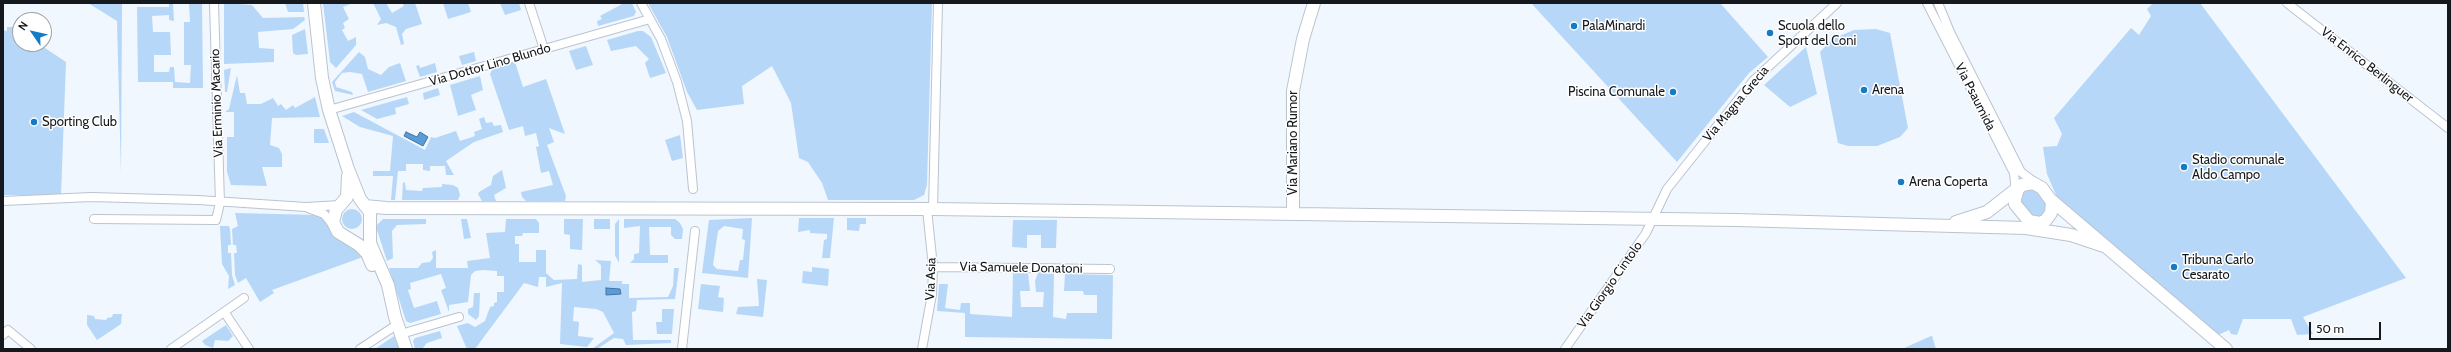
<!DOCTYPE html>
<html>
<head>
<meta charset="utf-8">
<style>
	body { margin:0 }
	#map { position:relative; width:2451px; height:352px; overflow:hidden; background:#f1f7fe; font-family:Cabin,sans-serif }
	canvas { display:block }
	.frame { position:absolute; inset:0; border:4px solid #15181c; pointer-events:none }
	.north { position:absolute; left:12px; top:12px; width:40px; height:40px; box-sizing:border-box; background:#fff; border:1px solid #a1a3a4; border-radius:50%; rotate:304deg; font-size:11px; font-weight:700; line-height:16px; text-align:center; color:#15181c }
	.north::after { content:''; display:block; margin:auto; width:14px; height:18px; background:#167bc6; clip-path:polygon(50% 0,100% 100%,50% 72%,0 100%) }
	.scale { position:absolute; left:2309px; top:322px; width:72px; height:18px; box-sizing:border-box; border:2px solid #15181c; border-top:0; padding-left:5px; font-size:12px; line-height:14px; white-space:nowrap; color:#15181c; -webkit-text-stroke:3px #fff; paint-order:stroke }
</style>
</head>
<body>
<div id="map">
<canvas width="2451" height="352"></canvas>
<div class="frame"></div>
<div class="north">N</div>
<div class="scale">50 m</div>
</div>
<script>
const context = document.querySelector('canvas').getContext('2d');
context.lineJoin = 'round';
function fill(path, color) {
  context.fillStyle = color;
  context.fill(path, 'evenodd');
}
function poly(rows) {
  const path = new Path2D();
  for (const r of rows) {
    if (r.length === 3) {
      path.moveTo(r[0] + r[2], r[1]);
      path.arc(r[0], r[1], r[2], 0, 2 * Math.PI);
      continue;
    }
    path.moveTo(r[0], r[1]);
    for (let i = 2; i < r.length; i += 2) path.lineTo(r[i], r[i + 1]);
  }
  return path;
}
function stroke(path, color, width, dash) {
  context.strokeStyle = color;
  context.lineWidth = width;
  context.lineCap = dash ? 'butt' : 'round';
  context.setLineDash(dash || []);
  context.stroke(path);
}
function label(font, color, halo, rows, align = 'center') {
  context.font = font + ' Cabin,sans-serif';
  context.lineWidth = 3;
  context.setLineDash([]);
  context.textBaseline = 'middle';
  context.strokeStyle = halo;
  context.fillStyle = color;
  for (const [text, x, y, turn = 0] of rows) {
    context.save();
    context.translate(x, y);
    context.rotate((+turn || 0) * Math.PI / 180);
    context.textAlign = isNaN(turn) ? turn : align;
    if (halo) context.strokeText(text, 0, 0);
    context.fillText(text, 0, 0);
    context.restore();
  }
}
const green = poly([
	[88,3,122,3,121,174,117,21],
	[169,3,202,3,203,88,173,88,173,82,138,82,137,7,169,7],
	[173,3,189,4,190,22,184,22,184,65,191,65,190,83,175,82,174,67,170,67,169,72,154,72,154,55,171,55,170,32,153,32,152,16,169,15,169,20,174,21],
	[224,3,252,5,263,18,304,17,305,20,293,29,258,32,259,48,274,49,274,62,224,64],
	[285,3,303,3,304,12,288,12],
	[323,3,353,3,343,7,349,19,343,23,345,28,342,30,348,41,356,37,356,45,336,68,330,62],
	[373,3,386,3,392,13,404,6,402,3,415,3,422,24,406,29,402,34,404,44,401,45,396,27,386,23,377,25,381,19],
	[443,3,468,3,471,12,448,19],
	[500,3,519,3,521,10,505,15],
	[624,3,632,3,636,12,634,16,598,26,597,21,602,19,600,16],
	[648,3,932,3,927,185,924,195,914,200,828,200,822,183,808,162,799,158,791,103,772,66,742,86,744,104,697,110,687,92,667,37],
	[1531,3,1720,3,1768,57,1749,73,1677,162],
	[2153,3,2200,3,2406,278,2303,317,2313,334,2297,335,2291,319,2243,319,2237,335,2231,334,2229,330,2218,335,2058,200,2047,174,2043,147,2057,146,2062,134,2054,118,2131,28,2139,35,2151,16,2147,9],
	[7,27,20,27,20,44,39,44,66,62,61,195,3,195,3,30,7,31],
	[305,29,308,54,296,55,293,53,292,35],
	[1876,29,1890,33,1908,128,1900,137,1877,146,1848,146,1838,143,1820,52,1832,39,1854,30],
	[638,31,643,31,651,37,666,73,650,78,645,63,649,59,636,46,611,51,607,40],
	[586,46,593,65,576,70,569,51],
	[1806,47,1817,94,1790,107,1764,85],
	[359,52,365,57,368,69,381,75,389,67,400,63,406,81,368,92,362,74,350,72,342,73,335,82,336,87,352,92,353,95,335,91,332,82],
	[474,52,476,61,462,65,459,56],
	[515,62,523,87,546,79,565,134,549,128,554,142,547,145,566,196,565,201,526,201,522,197,521,192,553,185,549,171,541,173,536,147,539,146,536,133,525,136,523,126,509,130,490,74,494,66],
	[435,63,437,72,420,77,416,66,419,65,420,68],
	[231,68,227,92,225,92,224,70],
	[237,75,240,93,245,93,247,104,261,104,273,98,278,106,281,104,286,110,293,105,295,108,315,97,320,117,272,118,270,145,279,148,282,154,282,167,262,167,267,186,231,185,227,172,227,137,234,137,234,112,225,112,229,109],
	[480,76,483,90,471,95,476,110,458,116,450,85],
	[438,88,440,95,424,100,423,93],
	[407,97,409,104,395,108,396,114,377,119,361,110],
	[354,112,425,150,431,137,435,138,456,131,460,141,475,136,474,132,482,129,479,119,484,117,486,123,492,122,494,126,501,125,503,132,474,142,446,161,454,175,446,175,445,166,430,166,430,171,423,170,423,164,406,164,406,171,398,171,395,200,391,200,393,176,373,176,373,171,390,171,393,136,360,127,342,116],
	[314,129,324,129,329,143,314,143],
	[680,135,683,158,672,161,665,140],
	[502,170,506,188,494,195,496,201,482,201,478,194,479,192,491,185,493,176],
	[403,182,405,183,406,190,422,191,423,188,442,187,442,184,453,185,458,188,460,195,458,200,402,200],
	[2032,189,2041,196,2046,205,2043,217,2034,218,2020,202,2024,191],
	[352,219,10],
	[235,213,318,215,324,219,333,236,354,248,363,257,272,290,274,293,260,302,246,278,238,283,235,275,234,253,237,253,236,245,233,245,232,229,238,226],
	[752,218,748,278,702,273,709,220],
	[724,226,743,229,742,239,745,240,743,260,740,260,738,271,717,269,713,265,718,231],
	[799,218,834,218,830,258,822,258,824,240,827,239,827,234,810,233,810,230,798,232],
	[847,218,866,218,866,224,860,224,859,231,847,230],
	[383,219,426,219,426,224,397,225,392,231,393,258,387,261,377,230,377,225],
	[461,219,467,219,471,238,464,239],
	[506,219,536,219,539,223,539,233,523,233,522,236,515,236,515,244,519,244,519,262,536,262,536,250,546,250,546,273,554,280,577,279,578,264,582,265,582,282,601,280,601,265,595,260,611,261,609,281,622,281,622,284,629,284,629,298,668,297,673,286,674,268,679,268,675,299,637,300,636,311,632,312,633,340,671,340,671,343,626,345,623,339,614,338,597,349,592,349,614,333,603,312,596,309,574,307,573,321,579,322,578,336,594,338,587,347,560,344,562,283,546,287,546,277,539,277,538,287,524,283,475,349,467,349,457,326,468,323,475,327,485,321,490,307,494,306,494,303,497,302,497,292,504,292,504,276,497,276,497,271,483,270,475,271,471,275,468,302,449,305,449,312,441,290,446,288,441,274,410,283,411,289,408,290,414,308,437,301,441,314,410,323,406,321,389,268,418,268,422,263,430,262,433,258,432,252,436,250,436,268,468,268,467,261,490,258,486,233,505,232],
	[564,219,583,219,582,250,570,249,570,235,564,234],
	[594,219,610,219,610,229,594,229],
	[619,219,619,263,615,255,615,224],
	[624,219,675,219,680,223,683,229,682,239,675,239,671,235,671,227,649,227,650,255,668,255,668,263,630,263,634,259,634,254,639,253,640,226,624,228],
	[1013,220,1057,220,1056,248,1041,248,1041,235,1027,235,1027,248,1012,247],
	[220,226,229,226,230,229,231,245,228,245,228,253,231,253,232,275,235,285,228,289,229,276,222,264],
	[812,267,829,269,828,286,802,283,803,271,812,272],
	[1013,272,1028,273,1030,291,1020,291,1021,307,1043,307,1044,292,1036,292,1035,281,1038,273,1054,274,1053,317,1066,319,1067,313,1097,313,1097,295,1084,295,1083,291,1064,291,1065,274,1113,275,1112,339,965,337,965,313,937,311,939,284,948,284,945,308,960,310,961,303,970,303,970,314,1012,317],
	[757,279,767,280,763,317,736,314,738,307,759,306],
	[701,284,720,286,718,297,724,298,723,312,698,309],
	[474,293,480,293,479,316,476,320,468,314,468,309,473,307],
	[662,309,674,309,672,334,657,334,656,322,662,322],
	[113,314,122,314,121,324,97,340,87,325,87,315,94,316,95,319,106,320,107,318,112,317],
	[226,325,233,336,228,341,215,340,213,348,205,345,202,341],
	[440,331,442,338,427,343,422,349,415,349,413,341,415,338],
	[394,336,399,349,375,349],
	[1932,336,1936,349,1902,349,1931,336]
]);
const water = poly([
	[406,132,417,137,420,132,428,137,423,146,404,136,406,132],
	[606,288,620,289,621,294,606,295,606,288]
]);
const street = poly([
	[529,3,544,49],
	[641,3,661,39,677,82,687,121,693,189],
	[1927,3,2014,173,2016,193],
	[1938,3,1950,32,2021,172,2037,184],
	[2287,3,2448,128],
	[329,110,650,19],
	[3,201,91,197,198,200,306,207,340,205],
	[308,208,324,214,334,226],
	[933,209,938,3],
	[94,219,216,220,220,203,214,3],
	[933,267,1110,269],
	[225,313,249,349],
	[401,334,459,317],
	[3,335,8,330,31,349],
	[171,349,244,298],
	[360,349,398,324],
	[682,349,695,231],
	[922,349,932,294,933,267,927,209],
	[1565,349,1646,233,1667,189,1753,81,1837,3]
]);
const secondary = poly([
	[314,3,322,78,329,110,348,169,360,199,370,212,370,243,388,285,395,317,406,349],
	[348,176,347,197,336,210,333,222,338,232,359,245,367,253,372,265],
	[2033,183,2042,188,2052,202,2051,213,2046,220,2040,223,2029,221,2015,204,2015,199,2018,189,2022,185,2033,183],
	[2050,199,2226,349],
	[365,206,386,208,933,209,1736,220,2026,228,2071,235,2104,246],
	[1293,214,1293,91,1303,39,1314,3],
	[1956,222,1987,212,2019,187]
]);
const markers = [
	[1574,26,4,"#167bc6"],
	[1770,33,4,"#167bc6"],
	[1864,90,4,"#167bc6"],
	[1673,92,4,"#167bc6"],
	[34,122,4,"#167bc6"],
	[2184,167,4,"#167bc6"],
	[1901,182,4,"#167bc6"],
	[2174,267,4,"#167bc6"]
];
const poiNames = [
	["PalaMinardi",1582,26],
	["Scuola dello",1778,26],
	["Sport del Coni",1778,41],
	["Arena",1872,90],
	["Piscina Comunale",1665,92,"right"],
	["Sporting Club",42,122],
	["Stadio comunale",2192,160],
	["Aldo Campo",2192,175],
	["Arena Coperta",1909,182],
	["Tribuna Carlo",2182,260],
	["Cesarato",2182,275]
];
const streetNames = [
	["Via Dottor Lino Blundo",490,65,-16],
	["Via Enrico Berlinguer",2367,65,38],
	["Via Psaumida",1975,97,63],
	["Via Erminio Macario",217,103,-92],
	["Via Magna Grecia",1736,104,-50],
	["Via Mariano Rumor",1293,143,-90],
	["Via Samuele Donatoni",1021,268,1],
	["Via Asia",931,279,-88],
	["Via Giorgio Cintolo",1610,285,-55]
];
fill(green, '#b6d7f7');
fill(water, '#589cda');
stroke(water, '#4474a1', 1);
stroke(street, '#bac4cf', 10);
stroke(secondary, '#bac4cf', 14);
stroke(street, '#fff', 8);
stroke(secondary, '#fff', 12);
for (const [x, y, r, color] of markers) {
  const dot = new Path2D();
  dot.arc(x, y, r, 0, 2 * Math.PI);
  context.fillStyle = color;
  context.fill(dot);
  stroke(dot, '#fff', 1.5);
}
label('13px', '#15181c', '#fff', poiNames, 'left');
label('13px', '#15181c', '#fff', streetNames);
</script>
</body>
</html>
